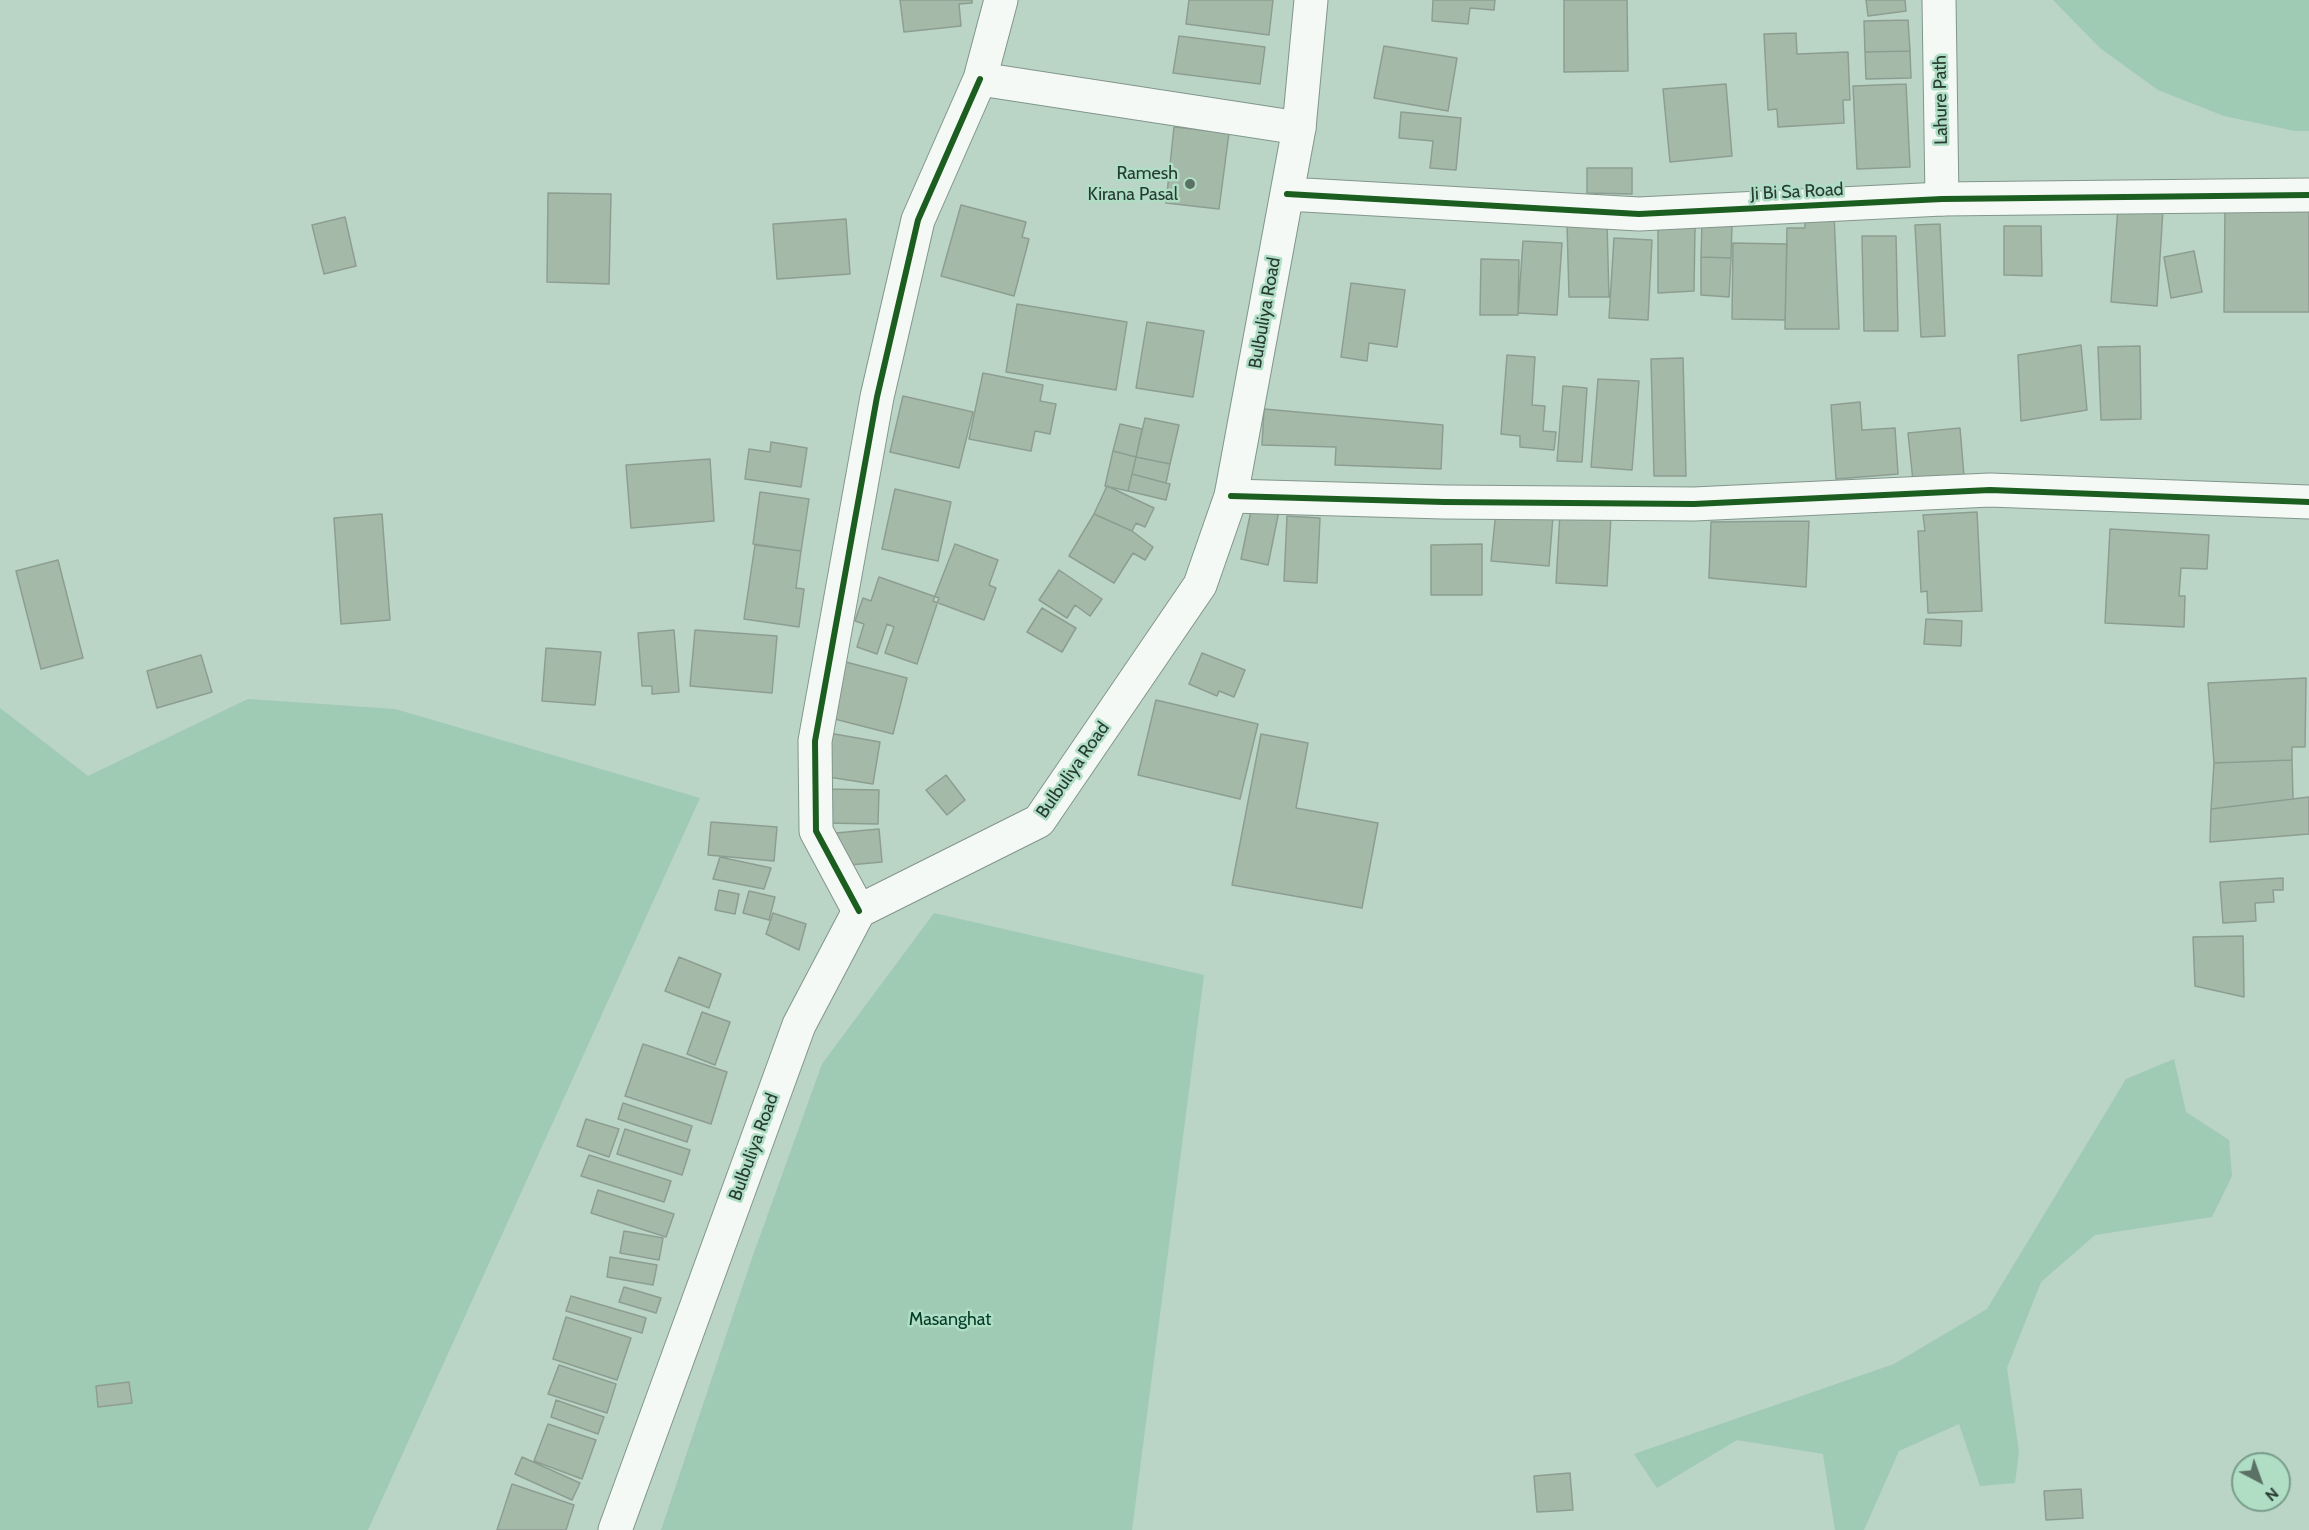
<!DOCTYPE html>
<html>
<head>
<meta charset="utf-8">
<style>
	body { margin:0 }
	#map { position:relative; width:2309px; height:1530px; overflow:hidden; background:#bad4c6; font-family:Cabin,sans-serif }
	canvas { display:block }
	.north { position:absolute; left:2231px; top:1452px; width:60px; height:60px; box-sizing:border-box; background:#afdec5; border:2px solid #799d8a; border-radius:50%; rotate:139deg; font-size:16px; font-weight:700; line-height:24px; text-align:center; color:#283b31 }
	.north::after { content:''; display:block; margin:auto; width:21px; height:27px; background:#5b7165; clip-path:polygon(50% 0,100% 100%,50% 72%,0 100%) }
</style>
</head>
<body>
<div id="map">
<canvas width="2309" height="1530"></canvas>
<div class="north">N</div>
</div>
<script>
const context = document.querySelector('canvas').getContext('2d');
context.lineJoin = 'round';
function fill(path, color) {
  context.fillStyle = color;
  context.fill(path, 'evenodd');
}
function poly(rows) {
  const path = new Path2D();
  for (const r of rows) {
    path.moveTo(r[0], r[1]);
    for (let i = 2; i < r.length; i += 2) path.lineTo(r[i], r[i + 1]);
  }
  return path;
}
function stroke(path, color, width, dash) {
  context.strokeStyle = color;
  context.lineWidth = width;
  context.lineCap = dash ? 'butt' : 'round';
  context.setLineDash(dash || []);
  context.stroke(path);
}
function label(font, color, halo, rows, align = 'center') {
  context.font = font + ' Cabin,sans-serif';
  context.lineWidth = 5;
  context.setLineDash([]);
  context.textBaseline = 'middle';
  context.strokeStyle = halo;
  context.fillStyle = color;
  for (const [text, x, y, turn = 0] of rows) {
    context.save();
    context.translate(x, y);
    context.rotate((+turn || 0) * Math.PI / 180);
    context.textAlign = isNaN(turn) ? turn : align;
    if (halo) context.strokeText(text, 0, 0);
    context.fillText(text, 0, 0);
    context.restore();
  }
}
const green = poly([
	[2053,0,2309,0,2309,131,2295,131,2224,116,2158,90,2100,48],
	[248,699,395,709,700,798,368,1530,0,1530,0,708,88,776],
	[934,913,1204,975,1132,1530,661,1530,751,1261,822,1064],
	[2174,1059,2186,1112,2229,1140,2232,1176,2212,1217,2095,1235,2041,1282,2007,1368,2019,1452,2015,1483,1980,1486,1959,1424,1899,1451,1864,1530,1835,1530,1823,1454,1737,1440,1657,1488,1634,1454,1894,1364,1987,1309,2126,1079]
]);
const building = poly([
	[900,0,972,0,972,3,959,4,961,26,904,32,900,0],
	[1189,0,1273,0,1269,35,1186,24,1189,0],
	[1433,0,1495,0,1494,10,1470,8,1468,24,1432,21,1433,0],
	[1564,0,1627,0,1628,71,1564,72,1564,0],
	[1866,0,1905,0,1906,11,1868,16,1866,0],
	[1908,20,1910,51,1865,52,1864,21,1908,20],
	[1796,33,1797,54,1848,52,1850,100,1843,100,1844,123,1778,127,1777,109,1768,110,1764,34,1796,33],
	[1179,36,1265,47,1260,84,1173,73,1179,36],
	[1384,46,1457,58,1448,111,1374,98,1384,46],
	[1910,51,1911,78,1866,79,1865,52,1910,51],
	[1726,84,1732,156,1670,162,1663,89,1726,84],
	[1906,84,1910,167,1857,169,1853,86,1906,84],
	[1401,112,1461,118,1456,170,1430,168,1433,141,1399,138,1401,112],
	[1174,127,1229,133,1219,209,1166,203,1174,127],
	[1587,168,1632,168,1632,194,1587,193,1587,168],
	[548,193,611,194,609,284,547,282,548,193],
	[961,205,1026,222,1022,237,1029,239,1014,296,941,276,961,205],
	[2225,206,2309,206,2309,312,2224,312,2225,206],
	[2118,207,2163,209,2157,306,2111,302,2118,207],
	[1805,212,1834,214,1839,329,1785,329,1787,228,1805,228,1805,212],
	[345,217,356,266,324,274,312,225,345,217],
	[846,219,850,274,777,279,773,224,846,219],
	[1607,223,1609,297,1569,297,1567,224,1607,223],
	[1702,223,1732,224,1731,258,1701,257,1702,223],
	[1940,224,1945,336,1921,337,1915,225,1940,224],
	[2004,226,2041,226,2042,276,2004,275,2004,226],
	[1658,228,1695,228,1694,291,1658,293,1658,228],
	[1862,236,1896,236,1898,331,1864,331,1862,236],
	[1614,238,1652,240,1648,320,1609,318,1614,238],
	[1523,241,1562,243,1557,315,1518,313,1523,241],
	[1733,243,1787,244,1785,320,1732,319,1733,243],
	[2194,251,2202,292,2171,298,2164,257,2194,251],
	[1701,257,1731,258,1729,297,1701,295,1701,257],
	[1481,259,1519,260,1518,315,1480,315,1481,259],
	[1351,283,1405,290,1397,347,1369,343,1367,361,1341,357,1351,283],
	[1017,304,1127,322,1116,390,1006,372,1017,304],
	[1147,322,1204,331,1193,397,1136,388,1147,322],
	[2081,345,2087,410,2021,421,2018,355,2081,345],
	[2140,346,2141,419,2101,420,2098,347,2140,346],
	[1507,355,1535,357,1532,405,1545,406,1543,431,1556,432,1554,450,1520,447,1520,436,1501,434,1507,355],
	[1683,358,1686,476,1654,476,1651,359,1683,358],
	[983,373,1043,385,1040,401,1056,404,1050,434,1035,431,1031,451,969,439,983,373],
	[1598,379,1639,381,1632,470,1591,467,1598,379],
	[1563,386,1587,388,1582,462,1557,461,1563,386],
	[903,396,973,412,959,468,890,452,903,396],
	[1860,402,1862,430,1895,428,1898,474,1836,479,1831,405,1860,402],
	[1264,409,1443,425,1441,469,1335,465,1336,447,1262,445,1264,409],
	[1145,418,1179,425,1170,464,1136,457,1145,418],
	[1120,424,1142,429,1136,457,1113,451,1120,424],
	[1960,428,1964,476,1913,481,1908,433,1960,428],
	[771,442,807,448,801,487,745,479,749,449,770,452,771,442],
	[1113,451,1136,457,1128,491,1105,486,1113,451],
	[1136,457,1170,464,1166,483,1132,474,1136,457],
	[710,459,714,521,631,528,626,465,710,459],
	[1132,474,1170,484,1166,500,1128,491,1132,474],
	[1107,486,1154,508,1145,527,1136,523,1132,531,1094,514,1107,486],
	[895,489,951,502,938,561,882,549,895,489],
	[760,492,809,499,801,551,753,544,760,492],
	[1253,501,1280,506,1268,565,1241,559,1253,501],
	[1496,511,1553,516,1549,566,1491,561,1496,511],
	[1977,512,1982,611,1928,613,1927,591,1921,592,1918,531,1925,531,1923,515,1977,512],
	[1560,513,1611,516,1607,586,1556,583,1560,513],
	[382,514,390,620,341,624,334,518,382,514],
	[1094,514,1132,531,1153,547,1145,560,1133,553,1114,583,1069,556,1094,514],
	[1287,516,1320,518,1317,583,1284,581,1287,516],
	[1809,521,1806,587,1709,578,1711,522,1809,521],
	[2110,529,2209,535,2207,569,2181,568,2179,596,2185,596,2184,627,2105,623,2110,529],
	[955,544,998,560,989,585,996,588,984,620,933,601,955,544],
	[1482,544,1482,595,1431,595,1431,545,1482,544],
	[755,545,801,551,796,588,804,589,799,627,744,619,755,545],
	[58,560,83,658,41,669,16,571,58,560],
	[1059,570,1102,599,1090,616,1075,605,1067,618,1039,600,1059,570],
	[879,577,939,598,917,664,885,653,894,627,887,624,877,654,857,647,864,624,855,621,863,598,871,601,879,577],
	[1042,608,1076,628,1062,652,1027,632,1042,608],
	[1926,619,1962,621,1961,646,1924,644,1926,619],
	[674,630,679,692,652,694,652,686,642,686,638,633,674,630],
	[695,630,777,636,772,693,690,686,695,630],
	[546,648,601,652,595,705,542,701,546,648],
	[1202,653,1245,670,1234,697,1219,691,1217,696,1189,684,1202,653],
	[201,655,212,692,157,708,147,671,201,655],
	[842,661,907,678,893,734,827,717,842,661],
	[2306,678,2305,747,2292,747,2292,760,2214,763,2208,683,2306,678],
	[1156,700,1258,724,1240,799,1138,775,1156,700],
	[829,733,880,742,873,784,822,776,829,733],
	[1261,734,1308,743,1296,808,1378,823,1362,908,1232,885,1261,734],
	[2292,760,2293,799,2211,809,2214,763,2292,760],
	[946,775,965,800,947,815,926,790,946,775],
	[826,789,879,790,878,824,825,823,826,789],
	[2309,797,2309,834,2210,842,2211,809,2309,797],
	[711,822,777,827,774,861,708,855,711,822],
	[879,829,882,862,838,866,836,833,879,829],
	[720,857,771,868,764,889,713,879,720,857],
	[2283,878,2283,890,2273,890,2274,902,2255,903,2256,921,2223,923,2220,882,2283,878],
	[719,890,739,894,735,914,715,910,719,890],
	[749,891,775,897,769,920,743,913,749,891],
	[773,913,806,924,799,950,766,934,773,913],
	[2243,936,2244,997,2195,986,2193,937,2243,936],
	[679,957,721,974,709,1008,665,991,679,957],
	[702,1012,730,1022,715,1065,687,1054,702,1012],
	[643,1044,727,1072,711,1124,625,1096,643,1044],
	[623,1103,692,1126,687,1142,618,1119,623,1103],
	[586,1119,619,1129,609,1157,577,1146,586,1119],
	[625,1129,690,1150,682,1175,617,1154,625,1129],
	[589,1155,671,1181,664,1202,581,1176,589,1155],
	[598,1190,674,1214,666,1237,591,1213,598,1190],
	[624,1231,663,1238,659,1260,620,1253,624,1231],
	[610,1257,657,1265,653,1285,607,1277,610,1257],
	[624,1287,661,1298,656,1313,619,1302,624,1287],
	[571,1296,646,1318,642,1333,566,1311,571,1296],
	[566,1317,631,1338,617,1380,553,1359,566,1317],
	[559,1365,616,1384,607,1413,548,1394,559,1365],
	[129,1382,132,1403,98,1407,96,1386,129,1382],
	[556,1400,604,1417,598,1434,551,1417,556,1400],
	[548,1424,596,1440,582,1479,534,1461,548,1424],
	[522,1457,580,1483,572,1500,515,1474,522,1457],
	[1570,1473,1573,1510,1537,1512,1534,1476,1570,1473],
	[512,1484,574,1505,566,1530,497,1530,512,1484],
	[2081,1489,2083,1518,2046,1520,2044,1491,2081,1489]
]);
const street = poly([
	[1001,0,980,79,1299,128],
	[1939,0,1942,199],
	[1231,496,1444,502,1694,504,1990,490,2309,502],
	[859,911,816,831,815,741,877,397,918,220,980,79]
]);
const secondary = poly([
	[1287,194,1639,214,1942,199,2309,195],
	[615,1530,799,1025,859,911,1039,821,1200,585,1231,496,1299,128,1311,0]
]);
const cycleway = poly([
	[1287,194,1639,214,1942,199,2309,195],
	[1231,496,1444,502,1694,504,1990,490,2309,502],
	[859,911,816,831,815,741,877,397,918,220,980,79]
]);
const markers = [
	[1190,184,6,"#5b7165"]
];
const streetNames = [
	["Lahure Path",1941,100,-91],
	["Ji Bi Sa Road",1797,192,-3],
	["Bulbuliya Road",1265,313,-80],
	["Bulbuliya Road",1073,770,-55],
	["Bulbuliya Road",754,1147,-70]
];
const poiNames = [
	["Ramesh",1178,174],
	["Kirana Pasal",1178,195]
];
const parkNames = [
	["Masanghat",950,1320]
];
fill(green, '#9fcab3');
fill(building, '#a5b9a9');
stroke(building, '#8d9e91', 1.5);
stroke(street, '#82968c', 35);
stroke(secondary, '#82968c', 35);
stroke(street, '#f5f9f6', 33);
stroke(secondary, '#f5f9f6', 33);
stroke(cycleway, '#1b5e20', 6);
for (const [x, y, r, color] of markers) {
  const dot = new Path2D();
  dot.arc(x, y, r, 0, 2 * Math.PI);
  context.fillStyle = color;
  context.fill(dot);
  stroke(dot, '#afdec5', 2);
}
label('18px', '#283b31', '#afdec5', streetNames);
label('18px', '#283b31', '#afdec5', poiNames, 'right');
label('18px', '#013c27', '#afdec5', parkNames);
</script>
</body>
</html>
